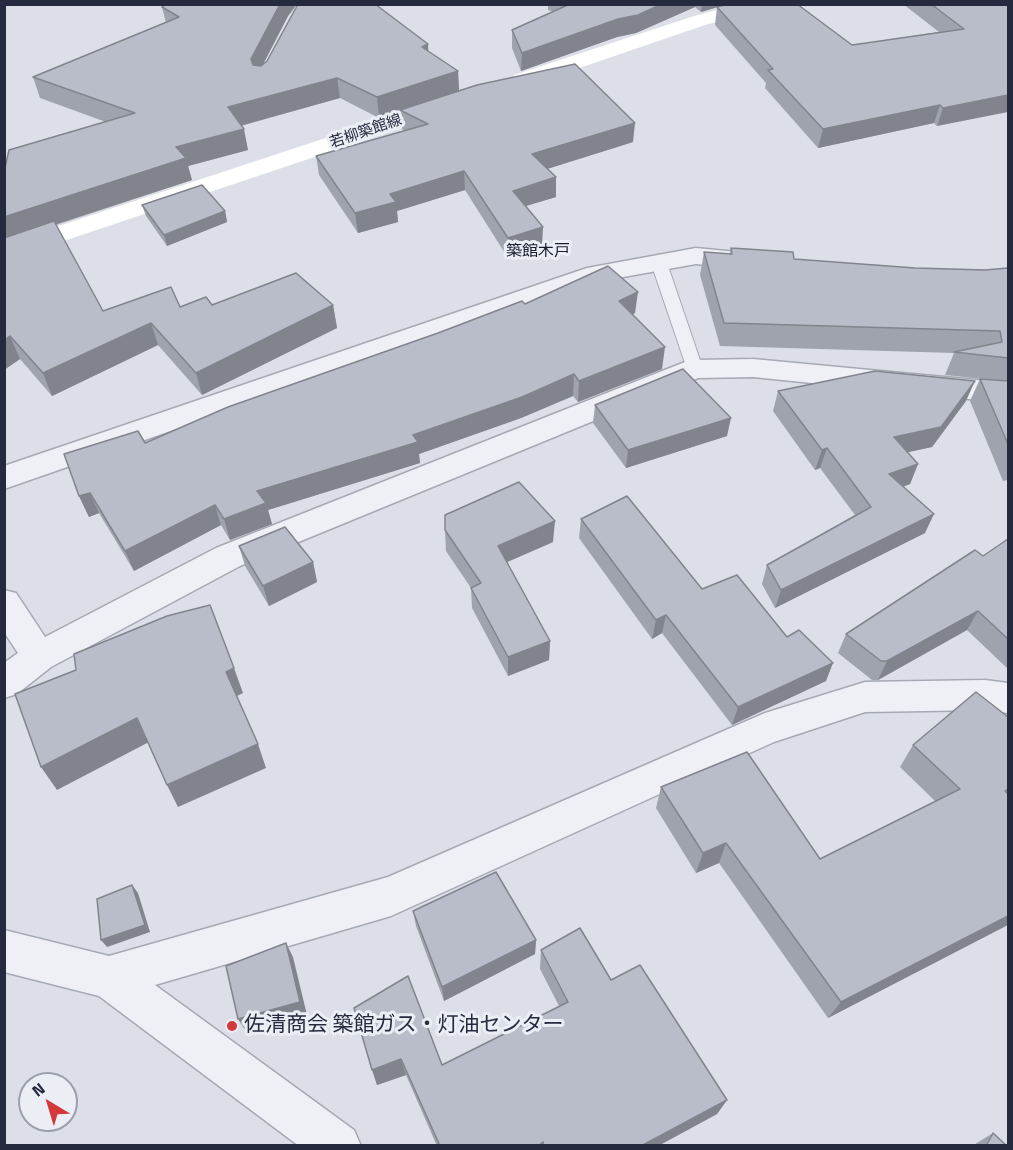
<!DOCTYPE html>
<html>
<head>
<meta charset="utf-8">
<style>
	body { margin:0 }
	#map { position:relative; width:1013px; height:1150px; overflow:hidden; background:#dcdfe7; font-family:"Titillium Web",sans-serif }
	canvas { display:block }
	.frame { position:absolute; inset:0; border:6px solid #252a3e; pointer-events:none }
	.north { position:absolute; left:18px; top:1072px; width:60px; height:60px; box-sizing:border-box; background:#ebeef5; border:2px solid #9ca0ac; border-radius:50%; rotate:322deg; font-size:16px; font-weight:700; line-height:24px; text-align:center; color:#252a3e }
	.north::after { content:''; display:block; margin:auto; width:21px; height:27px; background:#d4393a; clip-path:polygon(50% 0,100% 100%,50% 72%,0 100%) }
</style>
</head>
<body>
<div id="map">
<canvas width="1013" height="1150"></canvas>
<div class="frame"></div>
<div class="north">N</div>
</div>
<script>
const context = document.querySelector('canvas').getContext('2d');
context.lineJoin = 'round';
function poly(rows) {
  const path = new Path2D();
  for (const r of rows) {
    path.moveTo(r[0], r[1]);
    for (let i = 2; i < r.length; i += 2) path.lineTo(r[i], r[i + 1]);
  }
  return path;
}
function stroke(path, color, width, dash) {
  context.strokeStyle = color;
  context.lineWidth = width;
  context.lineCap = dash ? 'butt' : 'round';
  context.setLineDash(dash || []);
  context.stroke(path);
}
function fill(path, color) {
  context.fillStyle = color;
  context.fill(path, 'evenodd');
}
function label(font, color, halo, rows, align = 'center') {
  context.font = font + ' "Titillium Web","Noto Sans JP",sans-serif';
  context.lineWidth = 6;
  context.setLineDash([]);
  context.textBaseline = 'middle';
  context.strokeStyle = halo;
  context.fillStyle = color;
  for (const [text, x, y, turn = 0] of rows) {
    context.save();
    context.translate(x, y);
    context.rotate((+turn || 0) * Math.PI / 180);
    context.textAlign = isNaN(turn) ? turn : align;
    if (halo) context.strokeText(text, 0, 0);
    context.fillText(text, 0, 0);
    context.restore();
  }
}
const lane = poly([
	[659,258,667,263,703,369,701,373,689,373,687,369,651,263,659,258]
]);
const street = poly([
	[696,248,747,253,756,255,760,261,756,267,747,269,696,264,601,281,4,489,4,466,587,268,696,248],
	[753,359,1008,383,1008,403,753,377,698,378,240,566,51,667,17,694,4,698,4,663,18,653,4,632,4,590,16,593,45,637,216,548,685,362,695,360,753,359],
	[985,680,1008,683,1008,713,985,710,865,712,774,742,391,916,155,985,354,1130,361,1146,299,1146,99,996,4,972,4,930,109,956,388,877,765,713,865,682,985,680]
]);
const secondary = poly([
	[738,4,772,4,770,8,705,25,530,85,514,85,511,80,514,75,691,17,738,4],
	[444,99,452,101,455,106,452,111,4,261,4,244,444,99]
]);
const wall = poly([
	[166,4,297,4,288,16,263,64,428,44,428,52,458,71,459,91,633,142,547,169,556,177,556,197,525,206,542,246,508,258,465,190,397,211,398,222,358,233,319,175,316,156,405,131,402,129,401,111,379,118,340,98,241,126,248,150,188,166,192,180,56,225,103,311,180,307,212,305,333,305,337,328,202,395,158,345,52,396,20,359,4,370,9,150,106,122,40,98,33,77,166,23,162,7],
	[548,4,797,4,852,45,939,32,903,4,1008,4,937,126,934,123,818,148,765,88,766,83,715,25,717,7,701,12,695,7,636,33,617,37,521,71,512,48,512,30,553,12,548,10],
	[142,205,225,211,227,222,167,246,146,216],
	[731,248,794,259,915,268,985,270,1008,268,1008,480,1003,481,970,401,980,379,1002,381,945,375,954,353,720,346,700,275,704,252,730,254],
	[525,304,635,313,632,315,662,369,578,402,573,396,521,418,419,454,420,463,268,510,272,524,230,540,221,525,134,571,99,513,89,517,79,496,145,443],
	[778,391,966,401,932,447,907,452,918,464,910,484,903,487,925,533,775,608,762,584,767,565,855,515,820,468,815,470,773,411],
	[595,405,727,436,626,468,593,423],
	[581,519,702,589,787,637,826,681,732,725,662,633,652,639,579,538],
	[445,530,553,542,507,562,550,641,549,660,508,676,472,608,471,588,446,551],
	[1008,539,1008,669,967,630,878,680,872,680,838,653,846,634,983,556],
	[239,546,313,562,317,582,269,606,245,566],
	[1008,717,1008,924,828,1018,719,863,696,873,656,808,661,787,820,859,935,801,900,767,913,745],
	[413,911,536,940,535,954,444,1001,416,926],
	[541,950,611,980,727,1100,717,1114,658,1146,437,1146,406,1075,377,1085,354,1008,442,1065,559,1006,540,969],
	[993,1133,1007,1146,972,1146]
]);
const shadedWall = poly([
	[280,4,297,4,288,16,255,80,251,59],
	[662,4,695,4,695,7,636,33,617,37,521,71,522,53],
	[702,4,728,4,701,12],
	[428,44,429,64,422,47],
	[458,71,459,91,379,118,377,97],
	[337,78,340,98,232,128,228,107],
	[1008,95,1008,112,937,126,943,108],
	[940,105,934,123,818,148,823,129],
	[635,123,633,142,531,174,532,154],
	[244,129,248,150,188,166,192,180,4,241,4,217,176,147],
	[464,171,465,190,397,211,398,222,358,233,355,213,390,194],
	[556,177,556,197,513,210,513,191],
	[225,211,227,222,167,246,164,235],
	[543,227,542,246,508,258,508,238],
	[638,292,635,313,617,322,619,301],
	[333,305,337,328,202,395,196,373],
	[151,323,158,345,52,396,43,373],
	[10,336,20,359,4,370,4,340],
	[665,347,662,369,578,402,579,381],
	[574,374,573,396,521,418,419,454,420,463,268,510,272,524,230,540,224,519,257,491,413,435],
	[975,381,966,401,932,447,886,457,894,437],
	[731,418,727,436,626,468,628,450],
	[827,448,820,468,815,470,822,450],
	[918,464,910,484,881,494,889,474],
	[90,493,99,513,89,517,79,496],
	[215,505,221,525,134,571,125,551],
	[934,514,925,533,775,608,781,590],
	[555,521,553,542,498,566,498,546],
	[313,562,317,582,269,606,263,586],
	[978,611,967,630,878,680,887,661],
	[666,615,662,633,652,639,656,620],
	[550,641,549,660,508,676,508,657],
	[833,663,826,681,732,725,738,707],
	[234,668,243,693,235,697,226,672],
	[137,718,149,742,57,790,41,767],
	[258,744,266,768,178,807,167,785],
	[726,843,719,863,696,873,703,853],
	[132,885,138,893,150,932,107,947,101,940],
	[1008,916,1008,925,828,1018,841,1002],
	[536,940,535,954,444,1001,442,987],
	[286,943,293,957,307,1015,246,1031,238,1019],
	[401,1059,406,1075,377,1085,372,1070],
	[727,1100,717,1114,658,1146,641,1146]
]);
const building = poly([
	[166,4,280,4,251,59,253,65,261,66,267,61,298,4,375,4,428,44,422,47,458,71,377,97,337,78,228,107,244,129,176,147,186,158,4,217,4,172,9,150,135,113,33,77,179,17,162,7,166,4],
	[570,4,662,4,638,15,618,19,522,53,512,30,570,4],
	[728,4,797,4,852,45,964,29,931,4,1008,4,1008,95,943,108,940,105,823,129,768,70,773,69,717,7,728,4],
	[575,64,635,123,532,154,556,177,513,191,543,227,508,238,464,171,390,194,396,202,355,213,316,156,428,124,400,110,477,85,575,64],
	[202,185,225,211,164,235,142,205,202,185],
	[54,221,103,311,171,287,180,307,206,297,212,305,296,273,333,305,196,373,151,323,43,373,10,336,4,340,4,238,54,221],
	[731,248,793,252,794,259,915,268,985,270,1008,268,1008,358,954,352,1002,342,1000,331,724,323,704,252,732,254,731,248],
	[608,266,638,292,619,301,665,347,579,381,574,374,522,397,413,435,418,442,257,491,266,503,224,519,215,505,125,551,90,493,79,496,64,454,138,431,145,443,228,407,438,333,522,301,525,304,608,266],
	[683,369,731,418,628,450,595,405,683,369],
	[875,371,975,381,941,427,894,437,918,464,889,474,934,514,781,590,767,565,871,507,827,448,822,450,778,391,875,371],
	[980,379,1008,381,1008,444,980,379],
	[519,482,555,521,498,546,550,641,508,657,471,588,481,583,445,530,445,515,519,482],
	[627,496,702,589,737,575,787,637,799,630,833,663,738,707,666,615,656,620,581,519,627,496],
	[285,527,313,562,263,586,239,546,285,527],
	[1008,539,1008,639,978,611,887,661,881,661,846,634,975,550,983,556,1008,539],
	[210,605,234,668,226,672,258,744,167,785,137,718,41,767,15,694,76,670,74,654,167,616,210,605],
	[976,692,1008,717,1008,789,1005,791,1008,794,1008,916,841,1002,726,843,703,853,661,787,747,752,820,859,960,789,913,745,976,692],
	[496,872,536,940,442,987,413,911,496,872],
	[132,885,145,925,101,940,97,899,132,885],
	[580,928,611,980,640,965,727,1100,641,1146,544,1146,543,1142,538,1146,440,1146,401,1059,372,1070,354,1008,408,976,442,1065,568,1002,541,950,580,928],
	[286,943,300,1002,238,1019,226,966,286,943],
	[993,1133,1007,1146,986,1146,993,1133]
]);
const markers = [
	[232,1026,6,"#d4393a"]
];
const farStreetnames = [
	["若柳築館線",366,132,-19]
];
const farNeighbourhoodnames = [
	["築館木戸",538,252]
];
const nearPoinames = [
	["佐清商会 築館ガス・灯油センター",244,1026]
];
stroke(lane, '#a5a9b4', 2);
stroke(street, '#a5a9b4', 3);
fill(lane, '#eff0f5');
fill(street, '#eff0f5');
fill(secondary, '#fff');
fill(wall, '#9fa3ae');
fill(shadedWall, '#82848d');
fill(building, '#b9bdca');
stroke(building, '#82848d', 1.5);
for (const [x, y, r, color] of markers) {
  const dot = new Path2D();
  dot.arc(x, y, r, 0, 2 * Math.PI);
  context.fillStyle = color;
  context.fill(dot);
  stroke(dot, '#ebeef5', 2);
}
label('15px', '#252a3e', '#ebeef5', farStreetnames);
label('16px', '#181c2e', '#ebeef5', farNeighbourhoodnames);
label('21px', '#252a3e', '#ebeef5', nearPoinames, 'left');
</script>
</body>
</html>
